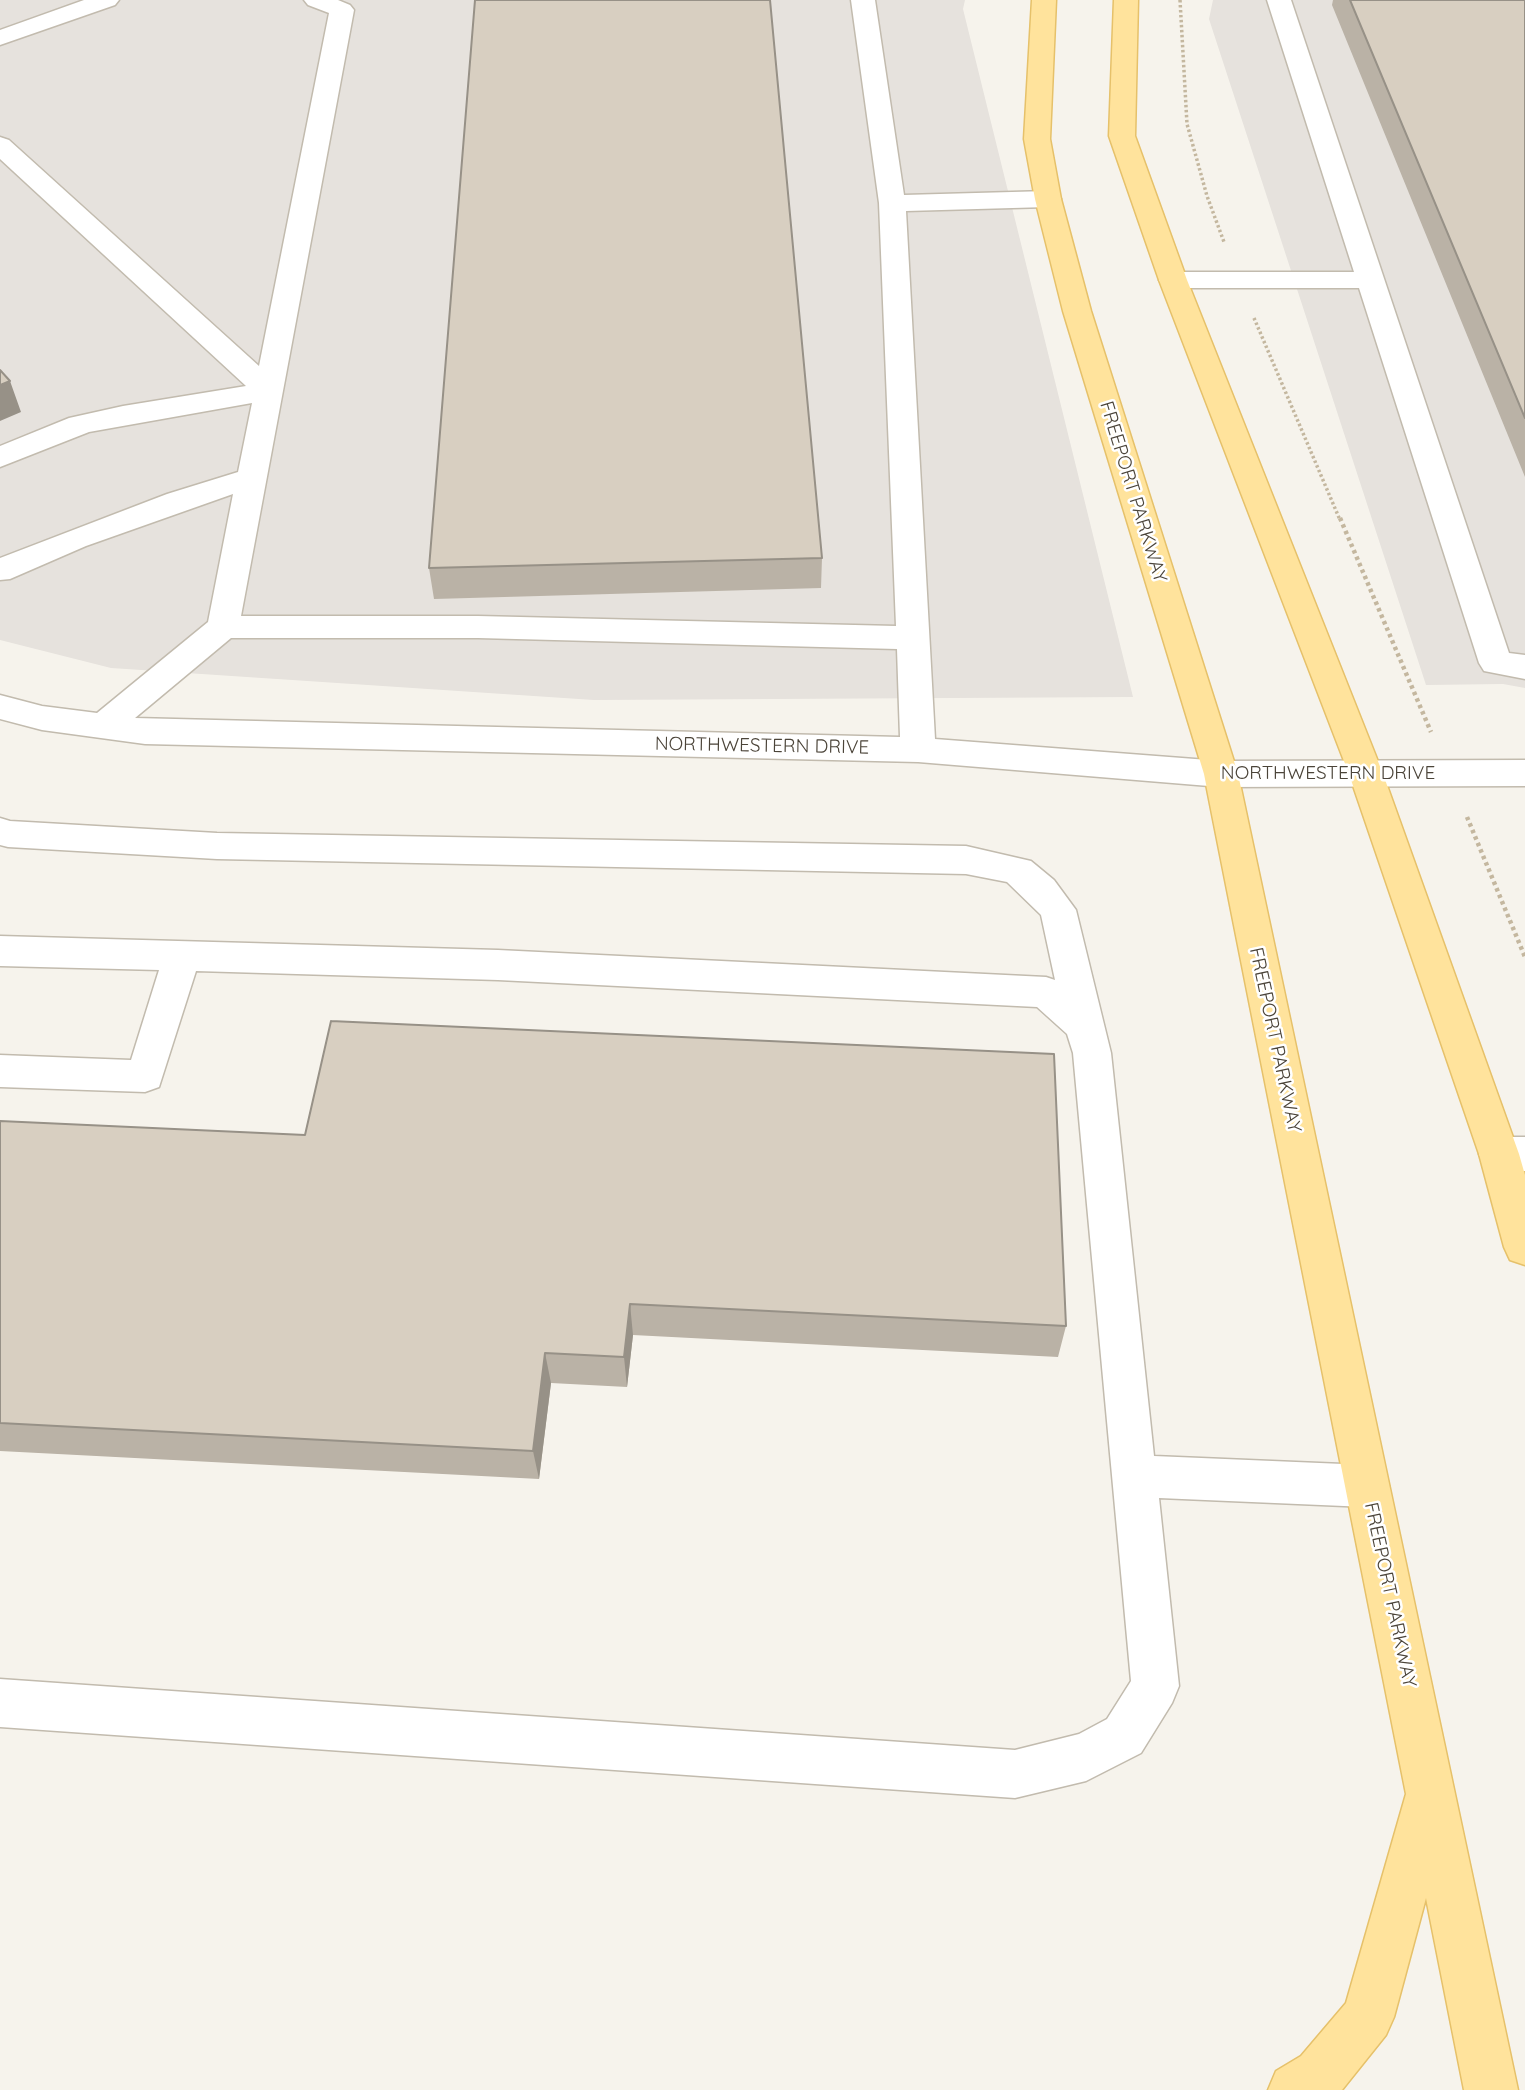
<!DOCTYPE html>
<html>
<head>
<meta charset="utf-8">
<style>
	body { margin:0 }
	canvas { display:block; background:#f6f3ec }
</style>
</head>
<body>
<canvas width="1525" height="2090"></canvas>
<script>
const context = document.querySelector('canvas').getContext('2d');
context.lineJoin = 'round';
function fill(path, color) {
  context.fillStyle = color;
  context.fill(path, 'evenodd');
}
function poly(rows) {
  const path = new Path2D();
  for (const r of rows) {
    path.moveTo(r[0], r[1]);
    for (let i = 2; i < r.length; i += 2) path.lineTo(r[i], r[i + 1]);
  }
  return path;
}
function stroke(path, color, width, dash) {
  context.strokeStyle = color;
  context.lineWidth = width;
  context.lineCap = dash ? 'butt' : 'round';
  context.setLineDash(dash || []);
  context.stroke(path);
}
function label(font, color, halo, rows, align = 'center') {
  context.font = font + ' Quicksand,sans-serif';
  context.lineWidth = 5;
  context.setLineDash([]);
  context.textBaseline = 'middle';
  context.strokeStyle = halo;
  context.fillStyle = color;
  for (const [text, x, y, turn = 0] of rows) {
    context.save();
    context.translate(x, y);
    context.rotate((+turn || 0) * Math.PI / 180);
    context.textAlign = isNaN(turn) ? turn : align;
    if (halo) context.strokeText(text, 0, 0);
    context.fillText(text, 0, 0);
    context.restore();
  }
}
const industrial = poly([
	[0,0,965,0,963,9,1133,697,594,700,111,668,0,640],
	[1213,0,1525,0,1525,688,1503,684,1426,685,1209,19]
]);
const pathFar1 = poly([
	[1180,0,1187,124,1207,196,1224,242],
	[1254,318,1340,520]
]);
const path = poly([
	[1340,518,1431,732],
	[1467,817,1525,957]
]);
const minor = poly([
	[84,0,119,0,115,5,0,45,0,30,84,0],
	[304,0,338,0,350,5,354,10,241,616,478,616,896,626,879,203,851,0,875,0,904,195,1048,191,1057,193,1061,199,1057,205,1048,207,906,211,935,739,1221,761,1525,760,1525,786,1221,787,918,762,145,744,42,730,0,719,0,695,42,706,97,713,208,622,233,494,86,546,10,579,0,580,0,558,167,494,238,472,252,403,89,432,0,467,0,446,69,418,123,406,246,386,0,159,0,137,9,140,259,366,329,13,308,5,304,0],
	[231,638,478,638,897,649,900,737,135,718,231,638],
	[1267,0,1291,0,1509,653,1525,655,1525,679,1484,671,1479,663,1359,288,1173,288,1163,286,1159,280,1163,274,1173,272,1354,272,1267,0],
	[0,818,10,821,217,833,966,846,1031,861,1054,880,1076,910,1111,1053,1154,1456,1367,1465,1383,1471,1389,1486,1383,1501,1367,1507,1159,1498,1179,1686,1172,1703,1141,1753,1086,1781,1015,1798,0,1727,0,1679,1015,1750,1079,1734,1107,1719,1131,1681,1073,1053,1067,1034,1037,1007,498,980,196,971,159,1087,145,1092,0,1087,0,1055,131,1060,159,970,0,966,0,936,498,950,1046,977,1055,980,1041,915,1007,882,966,874,217,859,8,847,0,845,0,818],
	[1499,1137,1525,1137,1525,1171,1499,1171,1485,1166,1479,1154,1485,1142,1499,1137]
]);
const major = poly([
	[1032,0,1056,0,1050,139,1061,199,1091,311,1238,774,1518,2090,1464,2090,1426,1898,1394,2017,1386,2035,1342,2090,1268,2090,1276,2071,1301,2056,1346,2003,1406,1794,1204,774,1063,311,1035,199,1024,139,1032,0],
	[1114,0,1138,0,1135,136,1187,280,1383,774,1519,1154,1525,1175,1525,1265,1510,1260,1504,1247,1479,1154,1349,774,1159,280,1109,136,1114,0]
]);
const wall = poly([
	[1333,0,1525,0,1525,477,1332,5],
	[822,558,821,588,434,599,429,568],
	[0,1121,1066,1326,1058,1357,633,1335,627,1387,551,1383,539,1479,0,1451]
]);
const shadedWall = poly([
	[10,381,21,412,0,421,0,385],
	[630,1304,633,1335,627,1387,624,1357],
	[545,1353,551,1383,539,1479,533,1451]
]);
const building = poly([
	[475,0,770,0,822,558,429,568,475,0],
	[1350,0,1525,0,1525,418,1350,0],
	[0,370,10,381,0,385,0,370],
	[331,1021,1054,1054,1066,1326,630,1304,624,1357,545,1353,533,1451,0,1423,0,1121,305,1135,331,1021]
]);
const streetNames = [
	["FREEPORT PARKWAY",1133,492,73],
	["NORTHWESTERN DRIVE",762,746,1],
	["NORTHWESTERN DRIVE",1328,773],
	["FREEPORT PARKWAY",1275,1040,78],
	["FREEPORT PARKWAY",1390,1595,78]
];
fill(industrial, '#e6e2dd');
stroke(minor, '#c2bbae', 3);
stroke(major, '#e6c16a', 3);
stroke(pathFar1, '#c4b79f', 3.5, [2.5, 2.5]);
stroke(path, '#c4b79f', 4.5, [3.5, 3.5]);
fill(minor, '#fff');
fill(major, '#ffe39c');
fill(wall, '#bab2a6');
fill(shadedWall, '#979187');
fill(building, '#d8cfc1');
stroke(building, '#979187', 2);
label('19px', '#4b4439', '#fff', streetNames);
</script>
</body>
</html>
